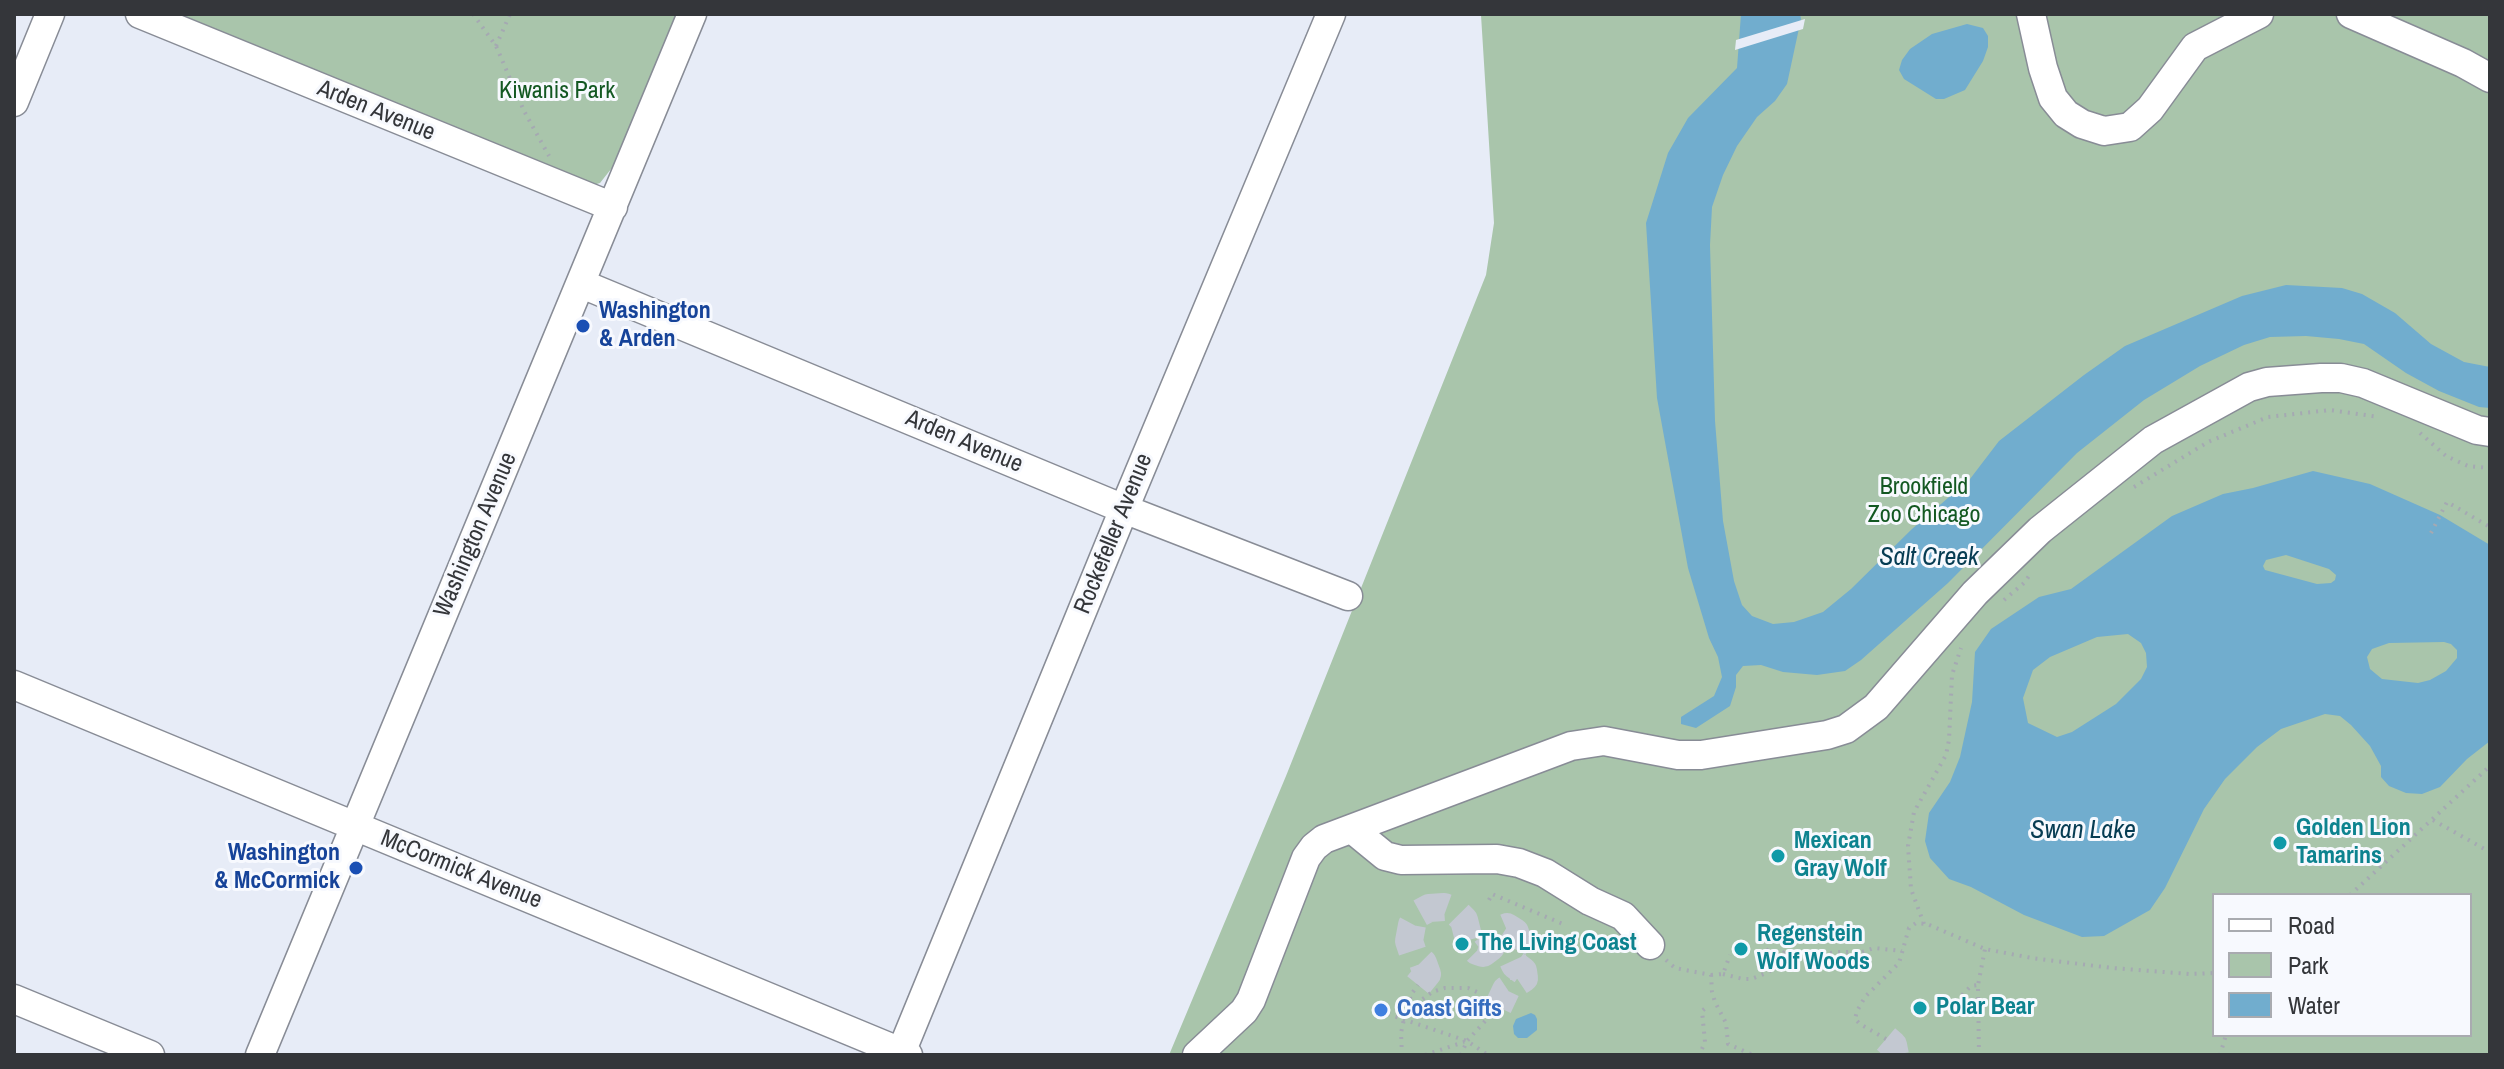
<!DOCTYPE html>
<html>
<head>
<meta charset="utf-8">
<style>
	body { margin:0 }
	#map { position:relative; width:2504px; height:1069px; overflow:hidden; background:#e7ecf7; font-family:"Archivo Narrow",sans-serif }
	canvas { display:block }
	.frame { position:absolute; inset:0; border:16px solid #34363a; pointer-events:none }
	.legend { position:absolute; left:2212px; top:893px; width:260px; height:144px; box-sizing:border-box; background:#f7f9fe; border:2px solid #a9abb0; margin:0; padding:10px 14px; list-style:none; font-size:24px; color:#34363a }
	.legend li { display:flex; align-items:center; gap:16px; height:40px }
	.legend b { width:40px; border:2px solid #a9abb0 }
</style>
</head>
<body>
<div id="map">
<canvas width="2504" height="1069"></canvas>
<div class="frame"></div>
<ul class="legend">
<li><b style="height:10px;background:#fff"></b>Road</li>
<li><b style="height:22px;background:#a9c5ab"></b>Park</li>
<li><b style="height:22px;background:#71adce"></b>Water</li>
</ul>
</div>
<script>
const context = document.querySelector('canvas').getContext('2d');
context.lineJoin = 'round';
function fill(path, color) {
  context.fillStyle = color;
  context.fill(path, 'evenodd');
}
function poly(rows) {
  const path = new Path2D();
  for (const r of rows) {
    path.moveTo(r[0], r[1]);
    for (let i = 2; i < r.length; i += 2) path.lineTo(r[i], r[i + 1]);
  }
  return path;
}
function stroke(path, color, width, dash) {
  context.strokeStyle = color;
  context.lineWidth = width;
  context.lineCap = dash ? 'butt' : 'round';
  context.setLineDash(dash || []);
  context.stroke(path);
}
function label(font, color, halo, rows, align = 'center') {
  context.font = font + ' "Archivo Narrow",sans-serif';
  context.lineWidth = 6;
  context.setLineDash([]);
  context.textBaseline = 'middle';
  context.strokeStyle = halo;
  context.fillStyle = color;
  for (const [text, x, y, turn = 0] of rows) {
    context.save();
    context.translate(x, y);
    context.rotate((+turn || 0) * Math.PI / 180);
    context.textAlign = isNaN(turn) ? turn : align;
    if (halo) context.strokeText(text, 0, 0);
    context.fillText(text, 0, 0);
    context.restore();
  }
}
const green = poly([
	[163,14,677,14,615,164,600,183,590,186],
	[1479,14,2490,14,2490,1055,1169,1055,1286,776,1486,275,1494,223,1481,15],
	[2214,895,2470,895,2470,1035,2214,1035]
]);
const water = poly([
	[1741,14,1800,14,1801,19,1787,84,1775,101,1757,117,1737,146,1723,175,1712,207,1710,245,1715,421,1723,521,1734,581,1742,605,1752,616,1773,624,1794,622,1823,612,1851,589,1912,529,1970,479,1999,441,2084,375,2125,346,2242,296,2286,285,2342,288,2362,294,2395,313,2431,344,2464,362,2490,367,2490,408,2479,407,2439,391,2406,373,2364,344,2339,339,2306,336,2270,337,2244,345,2200,366,2144,400,2077,453,1948,583,1861,660,1845,671,1817,675,1783,672,1761,665,1743,666,1736,675,1736,687,1730,706,1696,728,1681,724,1681,717,1714,696,1722,677,1718,657,1709,638,1688,568,1657,398,1646,223,1668,153,1688,118,1737,68],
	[1967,24,1983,28,1988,36,1988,47,1983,61,1965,90,1944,99,1936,99,1904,79,1899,70,1902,60,1910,49,1932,34],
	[2313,471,2370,484,2440,515,2490,545,2490,741,2467,759,2440,787,2422,794,2406,793,2389,786,2381,777,2381,766,2370,746,2351,725,2340,716,2325,714,2281,729,2257,747,2225,779,2204,809,2165,888,2150,910,2104,936,2082,937,2024,915,1971,887,1949,879,1930,858,1925,841,1929,813,1950,782,1960,757,1972,702,1975,652,1991,629,2039,597,2071,589,2172,516,2223,494,2253,488],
	[2286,555,2329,569,2336,575,2335,580,2331,583,2317,584,2265,570,2263,566,2266,560],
	[2128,634,2141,643,2146,653,2147,667,2141,679,2116,704,2072,732,2057,737,2028,723,2023,698,2033,670,2050,657,2097,637],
	[2444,642,2451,644,2457,650,2457,658,2446,671,2430,680,2418,683,2382,679,2370,669,2367,657,2372,649,2389,643],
	[1531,1013,1535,1015,1537,1019,1537,1030,1527,1038,1518,1038,1514,1034,1513,1026,1516,1019]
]);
const pier = poly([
	[1805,19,1803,29,1735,50,1736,40]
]);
const minorTunnel = poly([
	[1418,985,1427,974,1423,963,1413,953,1409,941,1412,925,1418,914,1429,908,1444,907,1455,911,1464,920,1470,944,1477,951,1483,953,1491,947,1500,930,1507,927,1515,932,1517,941,1510,954,1515,965,1523,971,1524,978,1506,990,1498,1007],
	[1886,1039,1893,1045,1895,1055]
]);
const path = poly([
	[473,14,496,46,524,111,549,156],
	[496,46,510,14],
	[2420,433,2446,456,2468,466,2490,468],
	[2134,487,2208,442,2268,417,2330,410,2379,417],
	[2431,533,2447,502,2490,527],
	[2004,600,2024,583,2029,576],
	[2433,820,2490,852],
	[2350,895,2490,766],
	[1489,900,1492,894,1563,924],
	[1924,924,1911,889,1908,846,1914,812,1946,755,1949,740,1952,675,1961,648],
	[1766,949,1777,958],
	[1666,960,1675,968,1711,975,1712,992,1715,1002,1726,1023,1728,1044,1753,1055],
	[1723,974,1743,979,1751,979,1769,972,1785,951,1823,955,1835,952,1862,952,1874,948,1902,951],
	[1711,975,1723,974,1730,955],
	[1962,995,1971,986,1978,985],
	[1411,1007,1410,996,1418,985],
	[1388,1014,1467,1041,1488,1055],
	[1886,1039,1860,1024,1855,1019,1857,1011,1865,997,1899,963,1909,928,1916,923,1927,924,1985,949,2032,958,2112,968,2190,974,2214,973],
	[1702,1049,1705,1042,1702,1011,1709,1005],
	[1402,1055,1401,1033,1404,1019,1411,1008,1432,992,1445,988,1468,988,1477,992,1492,1013],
	[1425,1055,1464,1042],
	[1461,1055,1467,1041,1498,1007],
	[1979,1055,1978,985,1985,949],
	[2220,1055,2226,1035]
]);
const minor = poly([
	[140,14,613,207],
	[2031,14,2043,68,2053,98,2066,114,2082,124,2104,131,2130,127,2150,109,2195,47,2259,14],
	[2351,14,2463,63,2490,78],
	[14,102,50,14],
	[582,284,1124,509,1348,596],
	[14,685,908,1055],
	[1352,829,1385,856,1401,860,1497,859,1519,863,1545,873,1590,901,1623,916,1650,945],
	[14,999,150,1055],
	[260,1055,692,14],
	[900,1055,1124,509,1331,14],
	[1197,1055,1244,1011,1251,1000,1306,858,1314,847,1324,839,1571,746,1604,741,1678,755,1701,755,1827,735,1846,729,1876,707,1975,593,2040,530,2153,440,2249,387,2267,382,2321,378,2341,378,2363,383,2477,430,2490,432]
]);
const markers = [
	[583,326,8,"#1a4fb4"],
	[2280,843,8,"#0f9aa8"],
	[1778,856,8,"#0f9aa8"],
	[356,868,8,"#1a4fb4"],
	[1462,944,8,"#0f9aa8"],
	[1741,949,8,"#0f9aa8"],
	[1920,1008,8,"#0f9aa8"],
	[1381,1010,8,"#3f7fe0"]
];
const parkNames = [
	["Kiwanis Park",557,92],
	["Brookfield",1924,488],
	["Zoo Chicago",1924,516]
];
const streetNames = [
	["Arden Avenue",376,111,22],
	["Arden Avenue",964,442,23],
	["Rockefeller Avenue",1114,534,-68],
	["Washington Avenue",476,535,-67],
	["McCormick Avenue",461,870,22]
];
const transitNames = [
	["Washington",599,312],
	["& Arden",599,340],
	["Washington",340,854,"right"],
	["& McCormick",340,882,"right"]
];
const cultureNames = [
	["Golden Lion",2296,829],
	["Tamarins",2296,857],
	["Mexican",1794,842],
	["Gray Wolf",1794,870],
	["Regenstein",1757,935],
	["Wolf Woods",1757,963],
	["The Living Coast",1478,944],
	["Polar Bear",1936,1008]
];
const shopNames = [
	["Coast Gifts",1397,1010]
];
const waterNames = [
	["Salt Creek",1929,558],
	["Swan Lake",2083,831]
];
fill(green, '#a9c5ab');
fill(water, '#71adce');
fill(pier, '#e7ecf7');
stroke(minorTunnel, '#c3c8d1', 28, [28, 14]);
stroke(minor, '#888c96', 31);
stroke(path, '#a5a9b2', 4, [2, 6]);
stroke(minor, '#fff', 28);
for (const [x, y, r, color] of markers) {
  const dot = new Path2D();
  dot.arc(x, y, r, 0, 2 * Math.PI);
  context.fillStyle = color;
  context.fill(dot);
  stroke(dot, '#f7f9fe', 3);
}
label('24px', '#135822', '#f7f9fe', parkNames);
label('24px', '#34363a', '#f7f9fe', streetNames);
label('bold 24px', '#164399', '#f7f9fe', transitNames, 'left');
label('bold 24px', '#0d838f', '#f7f9fe', cultureNames, 'left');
label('bold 24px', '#366cbe', '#f7f9fe', shopNames, 'left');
label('italic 26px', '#063c53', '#f7f9fe', waterNames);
</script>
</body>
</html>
